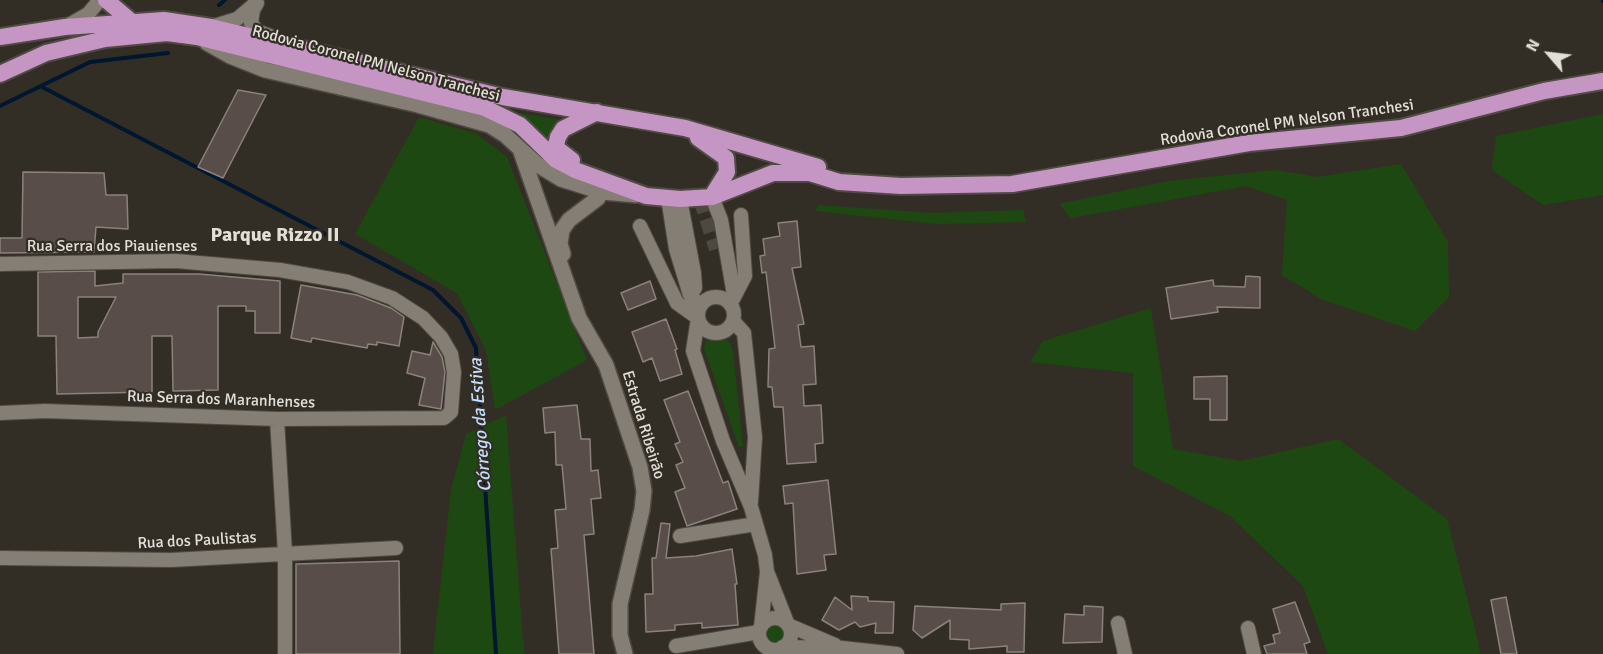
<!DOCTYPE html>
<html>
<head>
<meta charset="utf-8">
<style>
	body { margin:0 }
	#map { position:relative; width:1603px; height:654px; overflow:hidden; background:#332e25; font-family:Signika,sans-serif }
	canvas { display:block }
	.north { position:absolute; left:1519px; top:24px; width:60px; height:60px; -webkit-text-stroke:4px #332e25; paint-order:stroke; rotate:298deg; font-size:16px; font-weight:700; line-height:24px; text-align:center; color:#e2dfd9 }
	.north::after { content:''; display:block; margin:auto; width:21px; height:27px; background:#e2dfd9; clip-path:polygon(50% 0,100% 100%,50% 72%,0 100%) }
</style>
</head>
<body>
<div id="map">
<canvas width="1603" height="654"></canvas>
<div class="north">N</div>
</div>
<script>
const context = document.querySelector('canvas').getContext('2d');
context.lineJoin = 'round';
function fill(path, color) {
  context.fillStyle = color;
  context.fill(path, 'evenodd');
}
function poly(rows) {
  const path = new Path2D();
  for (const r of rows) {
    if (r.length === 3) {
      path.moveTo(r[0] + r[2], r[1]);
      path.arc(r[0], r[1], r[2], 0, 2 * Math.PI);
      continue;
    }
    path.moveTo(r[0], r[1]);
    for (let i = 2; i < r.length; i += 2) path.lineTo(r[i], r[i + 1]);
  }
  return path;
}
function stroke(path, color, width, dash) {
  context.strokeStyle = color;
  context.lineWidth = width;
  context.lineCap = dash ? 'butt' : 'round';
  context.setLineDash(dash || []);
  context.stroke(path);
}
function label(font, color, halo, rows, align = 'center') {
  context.font = font + ' Signika,sans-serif';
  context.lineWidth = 4.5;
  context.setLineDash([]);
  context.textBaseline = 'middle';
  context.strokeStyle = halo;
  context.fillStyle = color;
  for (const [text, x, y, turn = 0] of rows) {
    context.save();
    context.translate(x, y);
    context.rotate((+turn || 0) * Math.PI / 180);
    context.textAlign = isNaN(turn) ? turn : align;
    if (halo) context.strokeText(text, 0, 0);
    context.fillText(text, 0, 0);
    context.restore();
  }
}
const green = poly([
	[519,113,561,120,552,137,552,148],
	[1603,114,1603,195,1543,205,1492,170,1496,136],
	[419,117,475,133,507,157,587,360,495,410,486,350,457,293,355,234],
	[1401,164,1448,242,1449,297,1415,331,1323,300,1282,275,1287,200,1246,186,1071,218,1059,204,1168,181,1275,170,1317,177],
	[818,205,933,213,1023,210,1026,222,937,224,816,211],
	[1151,308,1173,449,1241,461,1338,439,1447,519,1478,641,1480,654,1328,654,1303,586,1230,516,1133,466,1133,373,1030,362,1043,341],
	[719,335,730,343,733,353,743,447,739,447,704,349,706,341],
	[506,415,524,654,433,654,451,490,466,434],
	[775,633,11]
]);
const stream = poly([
	[1603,0,1603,1],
	[219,5,225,0],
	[42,87,433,290,461,318,476,348,496,654],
	[0,106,90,62,168,53]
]);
const building = poly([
	[238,90,266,95,223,178,198,167,238,90],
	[23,172,104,173,106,195,127,195,128,229,96,227,94,252,0,253,0,238,22,238,23,172],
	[797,221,801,267,792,268,804,324,798,325,801,347,814,346,816,384,803,385,804,406,821,405,823,443,815,444,816,462,787,464,783,407,774,407,772,387,768,387,769,349,775,348,766,272,762,273,760,256,765,255,763,239,780,236,778,223,797,221],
	[95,271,95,286,123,283,123,274,199,274,280,281,280,333,255,333,255,311,246,311,246,306,218,306,218,390,173,391,172,336,152,336,152,392,57,394,56,336,38,336,38,272,95,271],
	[78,297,116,297,98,332,98,337,78,338,78,297],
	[1246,276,1260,277,1260,308,1217,307,1218,312,1171,319,1166,288,1213,280,1214,286,1245,287,1246,276],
	[650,281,656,299,628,310,621,293,650,281],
	[301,285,357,295,391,308,404,317,399,346,377,342,377,345,368,344,367,348,312,338,311,342,291,338,301,285],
	[666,319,677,349,675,350,682,374,660,381,652,358,643,362,632,332,666,319],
	[433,342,442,357,445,372,441,409,419,405,425,378,407,373,412,351,430,355,433,342],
	[1227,376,1227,420,1210,420,1210,399,1194,399,1194,377,1227,376],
	[688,391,723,483,728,481,737,509,687,526,675,492,685,488,676,465,683,462,675,444,680,442,664,400,688,391],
	[577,405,581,439,590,439,591,471,598,470,601,498,591,499,594,534,584,535,594,654,559,654,551,549,558,548,555,510,566,509,562,465,556,465,555,432,545,433,543,408,577,405],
	[828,480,836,554,824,555,826,570,797,574,793,503,785,504,783,486,828,480],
	[661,523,670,524,666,558,696,556,732,549,737,584,735,584,738,625,702,628,702,623,675,625,675,630,646,632,645,594,653,594,652,558,656,558,661,523],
	[399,561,400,654,296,654,296,564,399,561],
	[851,596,868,597,868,601,894,602,893,633,875,633,876,623,860,627,855,622,839,630,822,620,835,597,852,610,851,596],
	[1506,597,1517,654,1501,654,1491,600,1506,597],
	[1295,602,1310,642,1304,644,1307,654,1267,654,1264,646,1275,643,1273,635,1280,633,1273,609,1295,602],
	[1025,603,1024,652,1007,652,1007,646,969,649,969,640,950,639,950,620,922,638,913,630,915,606,1001,610,1001,604,1025,603],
	[1084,606,1103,607,1102,642,1063,643,1065,614,1084,615,1084,606]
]);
const minorTunnel = poly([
	[700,199,716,249]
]);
const minor = poly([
	[257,3,253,10,251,23,257,31,270,36],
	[67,26,88,14,100,0],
	[211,27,237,19,256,3],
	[712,197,721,220,734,295,731,301],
	[668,198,676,249,690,295],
	[680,199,694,273,695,288,690,295,700,306],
	[640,226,677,303,698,318,693,351,723,441,751,507,765,555,767,572,761,627],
	[0,264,176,261,280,270,348,282,392,298,423,318,441,337,451,354,454,372,451,412,444,418,277,419,45,411,0,413],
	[716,315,18],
	[733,299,745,276,741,215],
	[734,322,744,333,755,437,751,502],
	[277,419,285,553,285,654],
	[680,536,756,524],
	[0,558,171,560,396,548],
	[768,574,788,625,835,645],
	[775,634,16],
	[1118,623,1125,654],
	[1248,628,1254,654],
	[676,646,759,632],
	[781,654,783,647,842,648,897,654]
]);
const tertiary = poly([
	[207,43,230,56,265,70,418,105,489,125,505,135,538,165,561,179,602,192,636,195],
	[520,149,579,318,606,365,640,467,644,491,642,510,620,604,620,635,625,654],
	[563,254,560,244,562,230,569,220,598,198]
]);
const trunk = poly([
	[106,0,132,22],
	[0,37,65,27,164,20,211,27,503,97,685,128,818,167],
	[0,74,46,53,105,39,167,33,197,37,485,108,520,125,556,160,575,170,646,196,680,199,712,197,773,173,810,173,839,182,901,186,1012,184,1249,143,1401,128,1544,91,1603,81],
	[698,138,726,158,727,172,712,196],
	[572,160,559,150,556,145,558,137,563,129,597,112]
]);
const streetNames = [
	["Rodovia Coronel PM Nelson Tranchesi",376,64,15],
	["Rodovia Coronel PM Nelson Tranchesi",1287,123,-8],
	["Rua Serra dos Piauienses",112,247],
	["Rua Serra dos Maranhenses",221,400,2],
	["Estrada Ribeirão",643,425,73],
	["Rua dos Paulistas",197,541,-3]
];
const waterNames = [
	["Córrego da Estiva",481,425,-94]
];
const quarterNames = [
	["Parque Rizzo II",275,236]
];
fill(green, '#1e4812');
stroke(stream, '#01162f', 4);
fill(building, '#584d49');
stroke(building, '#8d817c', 1.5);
stroke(minorTunnel, '#4d4940', 14, [14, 7]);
stroke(minor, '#4f4a43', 16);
stroke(tertiary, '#4f4a43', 18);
stroke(trunk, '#4f4a43', 20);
stroke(minor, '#857e74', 14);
stroke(tertiary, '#857e74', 15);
stroke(trunk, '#c596c3', 16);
label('16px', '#e2dfd9', '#332e25', streetNames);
label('italic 18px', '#c4defd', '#332e25', waterNames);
label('bold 20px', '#e2dfd9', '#332e25', quarterNames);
</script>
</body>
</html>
